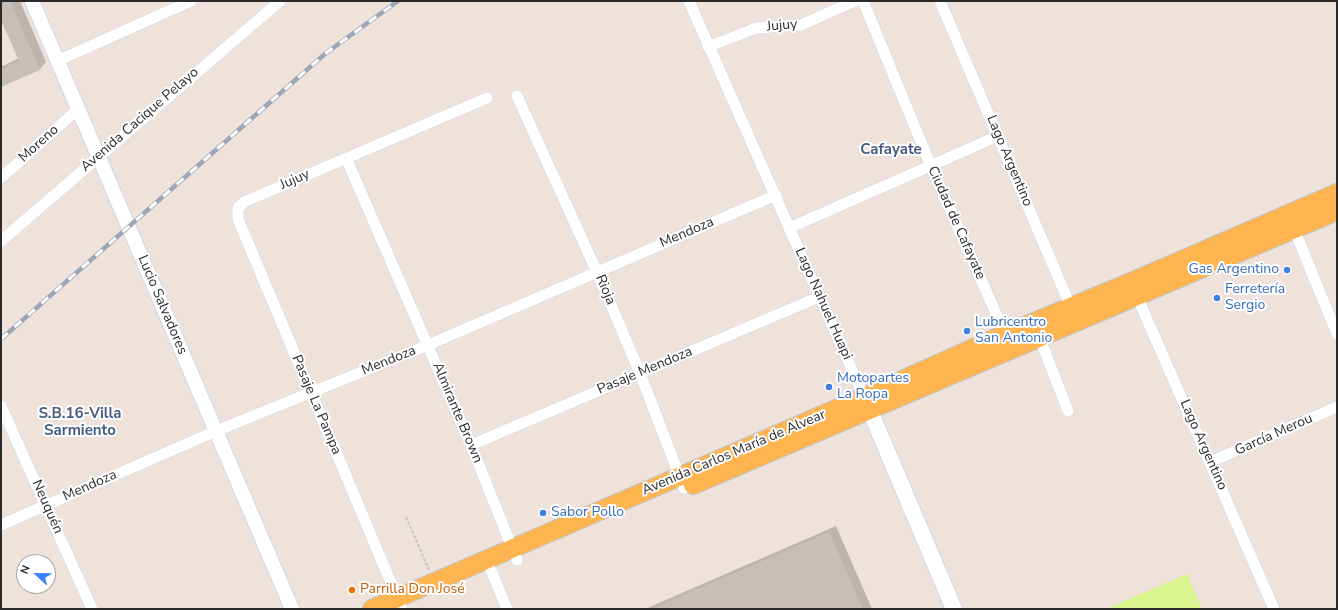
<!DOCTYPE html>
<html>
<head>
<meta charset="utf-8">
<style>
	body { margin:0 }
	#map { position:relative; width:1338px; height:610px; overflow:hidden; background:#eee2db; font-family:"Nunito Sans",sans-serif }
	canvas { display:block }
	.frame { position:absolute; inset:0; border:2px solid #2b2b2b; pointer-events:none }
	.north { position:absolute; left:16px; top:554px; width:40px; height:40px; box-sizing:border-box; background:#fff; border:1px solid #aaa; border-radius:50%; rotate:292deg; font-size:11px; font-weight:700; line-height:16px; text-align:center; color:#2b2b2b }
	.north::after { content:''; display:block; margin:auto; width:14px; height:18px; background:#3782ff; clip-path:polygon(50% 0,100% 100%,50% 72%,0 100%) }
</style>
</head>
<body>
<div id="map">
<canvas width="1338" height="610"></canvas>
<div class="frame"></div>
<div class="north">N</div>
</div>
<script>
const context = document.querySelector('canvas').getContext('2d');
context.lineJoin = 'round';
function fill(path, color) {
  context.fillStyle = color;
  context.fill(path, 'evenodd');
}
function poly(rows) {
  const path = new Path2D();
  for (const r of rows) {
    path.moveTo(r[0], r[1]);
    for (let i = 2; i < r.length; i += 2) path.lineTo(r[i], r[i + 1]);
  }
  return path;
}
function stroke(path, color, width, dash) {
  context.strokeStyle = color;
  context.lineWidth = width;
  context.lineCap = dash ? 'butt' : 'round';
  context.setLineDash(dash || []);
  context.stroke(path);
}
function label(font, color, halo, rows, align = 'center') {
  context.font = font + ' "Nunito Sans",sans-serif';
  context.lineWidth = 4;
  context.setLineDash([]);
  context.textBaseline = 'middle';
  context.strokeStyle = halo;
  context.fillStyle = color;
  for (const [text, x, y, turn = 0] of rows) {
    context.save();
    context.translate(x, y);
    context.rotate((+turn || 0) * Math.PI / 180);
    context.textAlign = isNaN(turn) ? turn : align;
    if (halo) context.strokeText(text, 0, 0);
    context.fillText(text, 0, 0);
    context.restore();
  }
}
const pitch = poly([
	[1187,574,1202,609,1106,609]
]);
const shadow = poly([
	[1,1,20,1,46,62,40,69,1,86,1,62,3,66,19,58,1,17],
	[836,526,872,609,645,609]
]);
const building = poly([
	[1,1,10,1,40,70,1,87,1,69,19,61,1,20],
	[829,532,863,609,652,609]
]);
const path = poly([
	[406,517,429,570]
]);
const minor = poly([
	[689,1,864,397],
	[863,1,931,166,1005,334],
	[940,1,1073,312],
	[708,47,756,28,801,25,855,1],
	[57,61,191,1],
	[517,96,597,272,640,373,684,488],
	[346,158,471,445,517,560],
	[1,178,78,109],
	[1292,224,1337,334],
	[789,228,998,136],
	[1,241,280,1],
	[1135,292,1274,609],
	[1040,339,1068,411],
	[1,406,92,609],
	[471,445,819,297],
	[1210,462,1337,407],
	[1,525,216,431,428,345,776,195],
	[491,570,507,609],
	[402,609,238,219,238,208,244,202,487,98]
]);
const tertiary = poly([
	[32,1,292,609]
]);
const secondary = poly([
	[865,399,954,609]
]);
const primary = poly([
	[693,485,1337,211],
	[372,609,864,397,1005,334,1131,282,1337,193]
]);
const rail = poly([
	[1,339,326,53,398,1]
]);
const markers = [
	[1287,270,4,"#3f7fe0"],
	[1217,298,4,"#3f7fe0"],
	[967,331,4,"#3f7fe0"],
	[829,387,4,"#3f7fe0"],
	[543,513,4,"#3f7fe0"],
	[352,590,4,"#e8710a"]
];
const streetNames = [
	["Jujuy",782,26,-5],
	["Avenida Cacique Pelayo",140,120,-41],
	["Moreno",39,144,-42],
	["Lago Argentino",1009,161,67],
	["Jujuy",295,180,-24],
	["Ciudad de Cafayate",956,223,66],
	["Mendoza",687,233,-23],
	["Rioja",605,290,67],
	["Lago Nahuel Huapi",823,304,66],
	["Lucio Salvadores",162,305,67],
	["Mendoza",389,361,-22],
	["Pasaje Mendoza",645,371,-23],
	["Pasaje La Pampa",316,405,67],
	["Almirante Brown",457,413,67],
	["García Merou",1274,435,-24],
	["Lago Argentino",1203,445,66],
	["Avenida Carlos María de Alvear",734,453,-23],
	["Mendoza",90,486,-24],
	["Neuquén",47,507,66]
];
const shopNames = [
	["Gas Argentino",1279,270,"right"],
	["Ferretería",1225,290],
	["Sergio",1225,306],
	["Lubricentro",975,323],
	["San Antonio",975,339],
	["Motopartes",837,379],
	["La Ropa",837,395],
	["Sabor Pollo",551,513]
];
const foodNames = [
	["Parrilla Don José",360,590]
];
const neighbourhoodNames = [
	["Cafayate",891,150],
	["S.B.16-Villa",80,414],
	["Sarmiento",80,431]
];
fill(pitch, '#dbf38c');
fill(shadow, '#0003');
fill(building, '#c6beb7');
stroke(minor, '#d0d8e5', 12);
stroke(tertiary, '#d0d8e5', 16);
stroke(secondary, '#d0d8e5', 18);
stroke(primary, '#c4c4c4', 20);
stroke(path, '#c4c4c4', 2, [3, 2]);
stroke(minor, '#fff', 11);
stroke(tertiary, '#fff', 14);
stroke(secondary, '#fff', 16);
stroke(primary, '#ffb54f', 18);
stroke(rail, '#9da6b7', 4.5);
stroke(rail, '#fff', 3, [9]);
for (const [x, y, r, color] of markers) {
  const dot = new Path2D();
  dot.arc(x, y, r, 0, 2 * Math.PI);
  context.fillStyle = color;
  context.fill(dot);
  stroke(dot, '#fff', 1.5);
}
label('14px', '#2b2b2b', '#fff', streetNames);
label('14px', '#366cbe', '#fff', shopNames, 'left');
label('14px', '#c56008', '#fff', foodNames, 'left');
label('bold 15px', '#465b81', '#fff', neighbourhoodNames);
</script>
</body>
</html>
